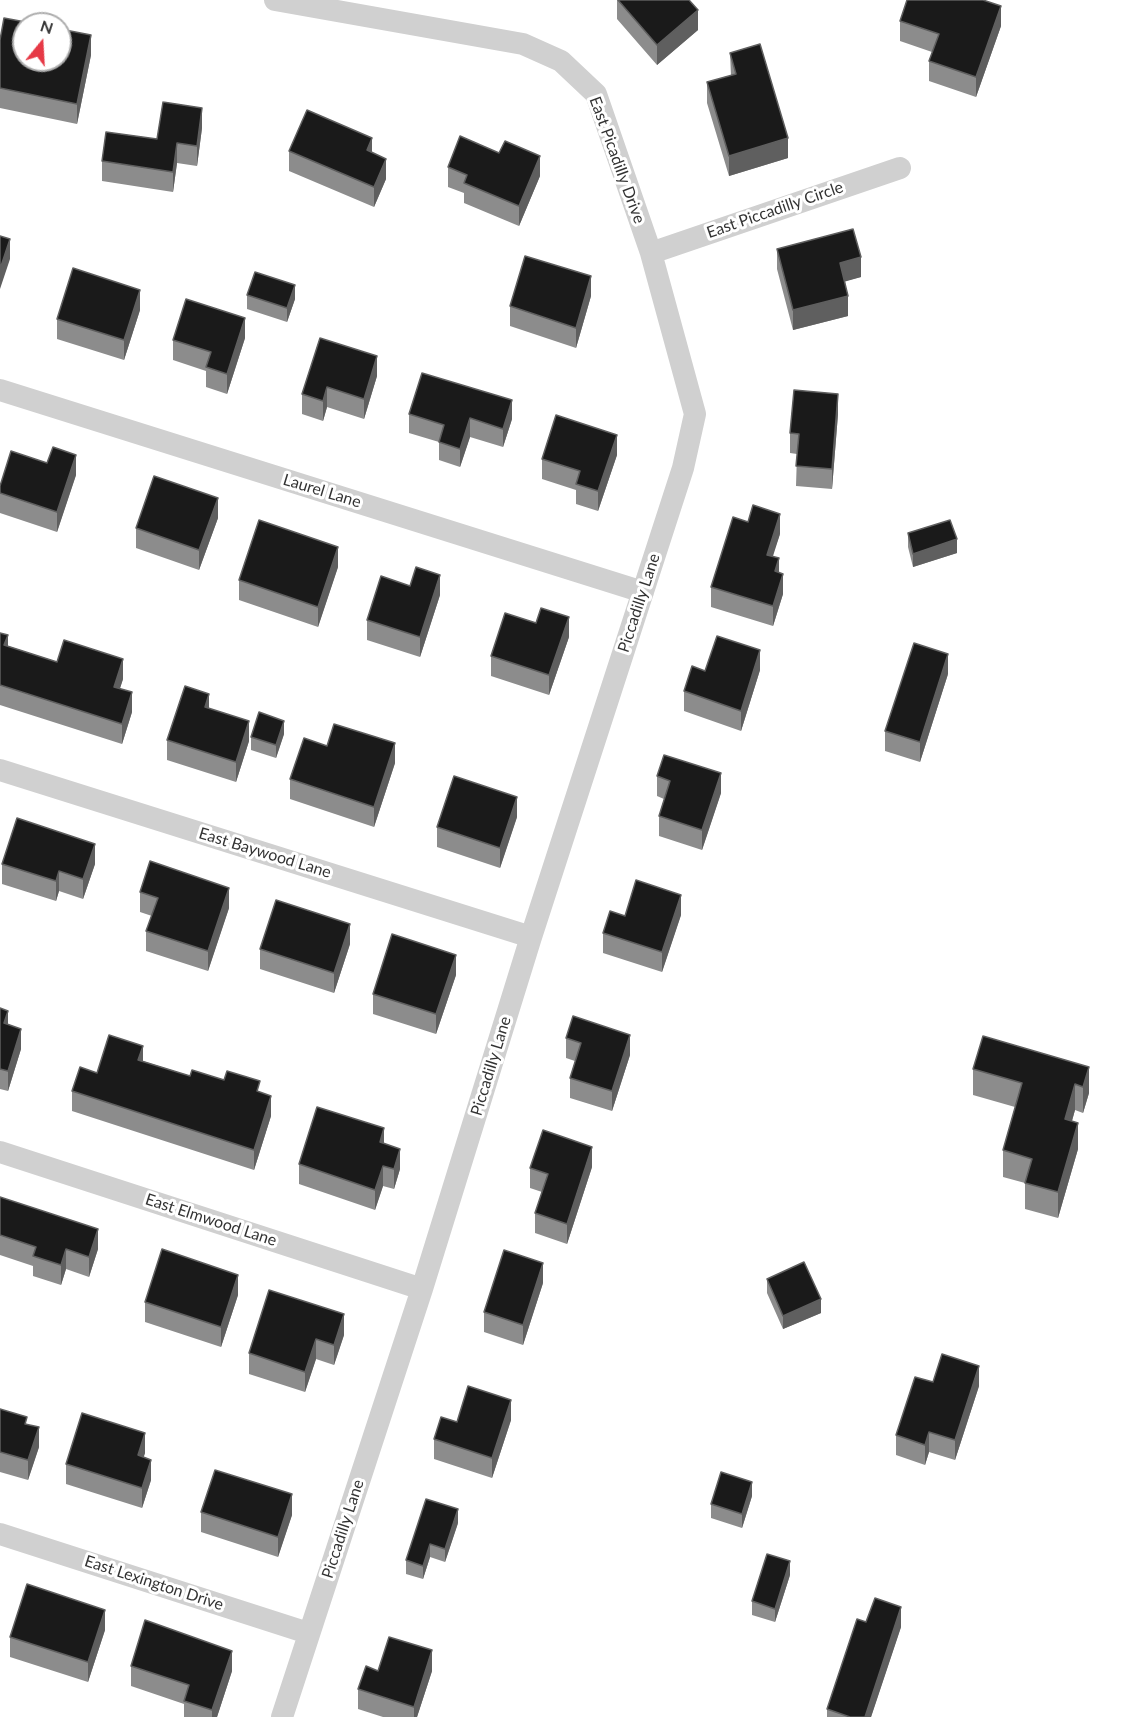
<!DOCTYPE html>
<html>
<head>
<meta charset="utf-8">
<style>
	body { margin:0 }
	#map { position:relative; width:1126px; height:1717px; overflow:hidden; background:#fff; font-family:Lato,sans-serif }
	canvas { display:block }
	.north { position:absolute; left:12px; top:12px; width:60px; height:60px; box-sizing:border-box; background:#fff; border:2px solid #adadad; border-radius:50%; rotate:18deg; font-size:16px; font-weight:700; line-height:24px; text-align:center; color:#333 }
	.north::after { content:''; display:block; margin:auto; width:21px; height:27px; background:#e63946; clip-path:polygon(50% 0,100% 100%,50% 72%,0 100%) }
</style>
</head>
<body>
<div id="map">
<canvas width="1126" height="1717"></canvas>
<div class="north">N</div>
</div>
<script>
const context = document.querySelector('canvas').getContext('2d');
context.lineJoin = 'round';
function poly(rows) {
  const path = new Path2D();
  for (const r of rows) {
    path.moveTo(r[0], r[1]);
    for (let i = 2; i < r.length; i += 2) path.lineTo(r[i], r[i + 1]);
  }
  return path;
}
function stroke(path, color, width, dash) {
  context.strokeStyle = color;
  context.lineWidth = width;
  context.lineCap = dash ? 'butt' : 'round';
  context.setLineDash(dash || []);
  context.stroke(path);
}
function fill(path, color) {
  context.fillStyle = color;
  context.fill(path, 'evenodd');
}
function label(font, color, halo, rows, align = 'center') {
  context.font = font + ' Lato,sans-serif';
  context.lineWidth = 6;
  context.setLineDash([]);
  context.textBaseline = 'middle';
  context.strokeStyle = halo;
  context.fillStyle = color;
  for (const [text, x, y, turn = 0] of rows) {
    context.save();
    context.translate(x, y);
    context.rotate((+turn || 0) * Math.PI / 180);
    context.textAlign = isNaN(turn) ? turn : align;
    if (halo) context.strokeText(text, 0, 0);
    context.fillText(text, 0, 0);
    context.restore();
  }
}
const street = poly([
	[275,0,523,44,561,61,596,94,651,253,695,414,683,468,531,937,422,1289,282,1717],
	[651,253,900,168],
	[0,390,643,592],
	[0,770,531,937],
	[0,1152,422,1289],
	[0,1534,308,1633]
]);
const wall = poly([
	[617,0,689,0,698,30,657,65,617,19],
	[900,21,1001,26,976,97,929,81,929,61,932,52,900,41],
	[0,40,91,55,77,124,0,108,0,123],
	[730,53,788,158,729,176,707,103,707,82,731,76],
	[202,128,197,166,177,163,173,192,102,181,102,161,157,139],
	[289,151,386,179,374,207,289,171],
	[448,167,540,176,519,226,464,203,464,193,448,187],
	[777,249,861,277,845,281,848,316,793,330,777,269],
	[247,295,295,299,287,322,247,309],
	[591,296,576,348,510,326,510,306],
	[140,310,124,360,57,339,57,319],
	[245,338,227,394,206,387,206,371,173,360,173,340],
	[320,338,377,376,364,419,327,407,323,421,302,414,302,394],
	[409,414,512,419,503,447,470,437,460,467,439,460,439,442,409,433],
	[838,414,832,489,796,486,797,454,790,453,790,433],
	[617,455,598,511,576,504,576,490,542,479,542,459],
	[76,475,57,532,0,513,0,486],
	[218,518,199,570,136,548,136,528],
	[908,533,957,553,913,567,908,547],
	[780,534,772,556,779,572,783,594,773,626,711,607,711,587],
	[338,567,318,627,239,600,239,580],
	[410,586,440,595,420,657,367,640,367,620],
	[0,633,8,646,57,662,123,679,120,688,132,712,122,744,0,705],
	[569,637,549,695,491,676,491,656],
	[760,670,741,731,684,711,684,691,705,671],
	[948,674,920,762,885,751,885,731],
	[284,734,276,758,251,750,251,737],
	[167,740,249,741,236,782,167,760],
	[327,746,395,763,374,827,290,799,290,779],
	[657,776,721,793,702,850,659,836,659,816,664,799,657,796],
	[517,817,500,868,437,847,437,827],
	[2,864,95,864,83,899,59,891,56,901,2,884],
	[140,892,229,908,208,971,146,951,146,931,152,916,140,912],
	[681,915,662,972,603,953,603,933,625,916],
	[350,944,334,993,260,969,260,949],
	[456,975,436,1034,373,1014,373,994],
	[0,993,0,1009,8,1024,21,1049,8,1091,0,1089],
	[566,1038,630,1055,612,1111,570,1098,570,1078,575,1061,566,1058],
	[143,1061,190,1076,224,1080,260,1092,271,1116,254,1170,72,1111,72,1091,97,1073],
	[1089,1067,1089,1093,1083,1113,1075,1110,1072,1121,1078,1149,1058,1218,1025,1209,1025,1183,1003,1177,1003,1150,1015,1107,973,1095,973,1069],
	[384,1143,400,1169,394,1189,383,1186,375,1210,299,1184,299,1164],
	[592,1167,567,1244,535,1233,535,1213,542,1192,530,1188,530,1168],
	[0,1197,98,1249,89,1277,66,1269,61,1285,33,1276,33,1266,0,1255],
	[767,1279,821,1313,783,1329,767,1293],
	[543,1283,523,1345,484,1332,484,1312],
	[269,1290,344,1335,334,1365,316,1359,305,1392,249,1374,249,1353],
	[238,1295,221,1347,145,1322,145,1302],
	[933,1382,979,1386,955,1460,929,1452,925,1465,896,1455,896,1435],
	[0,1409,27,1424,39,1447,28,1480,0,1472],
	[511,1420,492,1478,434,1459,434,1439,457,1422],
	[145,1453,143,1457,151,1480,142,1508,66,1484,66,1464],
	[752,1496,742,1528,711,1518,711,1504],
	[201,1512,292,1515,278,1557,201,1532],
	[458,1523,445,1562,430,1557,423,1579,406,1574,406,1560],
	[790,1575,775,1622,752,1615,752,1601],
	[866,1622,901,1627,871,1717,827,1717,827,1709],
	[105,1630,88,1682,10,1657,10,1637],
	[131,1666,232,1671,217,1717,184,1717,184,1704,131,1686],
	[378,1671,432,1671,417,1717,383,1717,358,1709,358,1689]
]);
const shadedWall = poly([
	[1001,6,1001,26,976,97,976,77],
	[698,10,698,30,657,65,657,45],
	[91,35,91,55,77,124,77,104],
	[202,108,202,128,197,166,197,146],
	[372,138,372,158,367,150],
	[788,138,788,158,729,176,729,156],
	[177,143,177,163,173,192,173,172],
	[540,156,540,176,519,226,519,206],
	[386,159,386,179,374,207,374,187],
	[10,239,10,259,0,289,0,269],
	[861,257,861,277,840,283,840,263],
	[591,276,591,296,576,348,576,328],
	[295,285,295,299,287,322,287,308],
	[140,290,140,310,124,360,124,340],
	[848,296,848,316,793,330,793,310],
	[245,318,245,338,227,394,227,374],
	[377,356,377,376,364,419,364,399],
	[327,387,327,407,323,421,323,401],
	[838,394,838,414,832,489,832,469],
	[512,400,512,419,503,447,503,429],
	[470,418,470,437,460,467,460,449],
	[617,435,617,455,598,511,598,491],
	[76,455,76,475,57,532,57,512],
	[218,498,218,518,199,570,199,550],
	[780,514,780,534,767,575,767,555],
	[957,539,957,553,913,567,913,554],
	[338,547,338,567,318,627,318,607],
	[779,558,779,578,775,571],
	[783,574,783,594,773,626,773,606],
	[440,575,440,595,420,657,420,637],
	[569,617,569,637,549,695,549,675],
	[8,635,8,655,4,645],
	[760,650,760,670,741,731,741,711],
	[948,654,948,674,920,762,920,742],
	[123,659,123,679,114,707,114,687],
	[132,692,132,712,122,744,122,724],
	[209,694,209,714,205,707],
	[249,721,249,741,236,782,236,762],
	[284,721,284,734,276,758,276,745],
	[395,743,395,763,374,827,374,807],
	[721,773,721,793,702,850,702,830],
	[517,797,517,817,500,868,500,848],
	[95,844,95,864,83,899,83,879],
	[59,871,59,891,56,901,56,881],
	[229,888,229,908,208,971,208,951],
	[681,895,681,915,662,972,662,952],
	[350,924,350,944,334,993,334,973],
	[456,955,456,975,436,1034,436,1014],
	[8,1011,8,1031,4,1023],
	[21,1029,21,1049,8,1091,8,1071],
	[630,1035,630,1055,612,1111,612,1091],
	[143,1046,143,1066,138,1060],
	[1089,1067,1089,1093,1083,1113,1083,1087],
	[1075,1084,1075,1110,1065,1145,1065,1119],
	[271,1096,271,1116,254,1170,254,1150],
	[1078,1123,1078,1149,1058,1218,1058,1192],
	[384,1128,384,1148,380,1142],
	[592,1147,592,1167,567,1244,567,1224],
	[400,1149,400,1169,394,1189,394,1169],
	[383,1166,383,1186,375,1210,375,1190],
	[98,1229,98,1249,89,1277,89,1257],
	[66,1249,66,1269,61,1285,61,1265],
	[543,1263,543,1283,523,1345,523,1325],
	[238,1275,238,1295,221,1347,221,1327],
	[821,1299,821,1313,783,1329,783,1316],
	[344,1314,344,1335,334,1365,334,1345],
	[316,1339,316,1359,305,1392,305,1372],
	[979,1366,979,1386,955,1460,955,1440],
	[511,1400,511,1420,492,1478,492,1458],
	[39,1427,39,1447,28,1480,28,1460],
	[929,1432,929,1452,925,1465,925,1445],
	[145,1433,145,1453,138,1476,138,1455],
	[151,1460,151,1480,142,1508,142,1488],
	[752,1482,752,1496,742,1528,742,1514],
	[292,1494,292,1515,278,1557,278,1537],
	[458,1509,458,1523,445,1562,445,1549],
	[430,1544,430,1557,423,1579,423,1566],
	[790,1561,790,1575,775,1622,775,1609],
	[901,1607,901,1627,871,1717,865,1717],
	[105,1610,105,1630,88,1682,88,1662],
	[432,1650,432,1671,417,1717,414,1717,414,1707],
	[232,1651,232,1671,217,1717,212,1717,212,1710]
]);
const building = poly([
	[618,0,689,0,698,10,657,45,618,0],
	[907,0,983,0,1001,6,976,77,929,61,939,34,900,21,907,0],
	[4,18,36,24,24,24,24,60,60,60,60,29,91,35,77,104,0,88,0,40,4,18],
	[760,44,788,138,729,156,707,82,736,74,730,53,760,44],
	[163,102,202,108,197,146,177,143,173,172,102,161,106,132,157,139,163,102],
	[307,110,372,138,367,150,386,159,374,187,289,151,307,110],
	[460,136,499,153,505,141,540,156,519,206,464,183,467,175,448,167,460,136],
	[853,229,861,257,840,263,848,296,793,310,777,249,853,229],
	[0,236,10,239,0,269,0,236],
	[525,256,591,276,576,328,510,306,525,256],
	[73,268,140,290,124,340,57,319,73,268],
	[255,272,295,285,287,308,247,295,255,272],
	[186,299,245,318,227,374,206,367,211,352,173,340,186,299],
	[320,338,377,356,364,399,327,387,323,401,302,394,320,338],
	[422,373,512,400,503,429,470,418,460,449,439,442,444,425,409,414,422,373],
	[794,390,838,394,832,469,796,466,799,434,790,433,794,390],
	[556,415,617,435,598,491,576,484,580,471,542,459,556,415],
	[53,447,76,455,57,512,0,493,0,486,11,451,47,463,53,447],
	[154,476,218,498,199,550,136,528,154,476],
	[753,505,780,514,767,555,779,558,775,571,783,574,773,606,711,587,733,517,748,522,753,505],
	[259,520,338,547,318,607,239,580,259,520],
	[950,520,957,539,913,554,908,533,950,520],
	[416,567,440,575,420,637,367,620,381,576,410,586,416,567],
	[541,608,569,617,549,675,491,656,505,613,536,623,541,608],
	[0,633,8,635,4,645,57,662,64,640,123,659,114,687,132,692,122,724,0,685,0,633],
	[717,636,760,650,741,711,684,691,692,666,705,671,717,636],
	[914,643,948,654,920,742,885,731,914,643],
	[185,686,209,694,205,707,249,721,236,762,167,740,185,686],
	[259,712,284,721,276,745,251,737,259,712],
	[334,724,395,743,374,807,290,779,304,738,327,746,334,724],
	[664,755,721,773,702,830,659,816,670,781,657,776,664,755],
	[454,776,517,797,500,848,437,827,454,776],
	[17,818,95,844,83,879,59,871,56,881,2,864,17,818],
	[150,861,229,888,208,951,146,931,158,898,140,892,150,861],
	[636,880,681,895,662,952,603,933,610,911,625,916,636,880],
	[276,900,350,924,334,973,260,949,276,900],
	[392,934,456,955,436,1014,373,994,392,934],
	[0,1008,8,1011,4,1023,21,1029,8,1071,0,1069,0,1008],
	[573,1016,630,1035,612,1091,570,1078,581,1043,566,1038,573,1016],
	[109,1035,143,1046,138,1060,190,1076,192,1070,224,1080,227,1071,260,1081,257,1091,271,1096,254,1150,72,1091,80,1067,97,1073,109,1035],
	[983,1036,1089,1067,1083,1087,1075,1084,1065,1119,1078,1123,1058,1192,1025,1183,1032,1159,1003,1150,1022,1083,973,1069,983,1036],
	[317,1107,384,1128,380,1142,400,1149,394,1169,383,1166,375,1190,299,1164,317,1107],
	[543,1130,592,1147,567,1224,535,1213,548,1174,530,1168,543,1130],
	[0,1197,98,1229,89,1257,66,1249,61,1265,33,1256,36,1247,0,1235,0,1197],
	[162,1249,238,1275,221,1327,145,1302,162,1249],
	[504,1250,543,1263,523,1325,484,1312,504,1250],
	[804,1262,821,1299,783,1316,767,1279,804,1262],
	[269,1290,344,1314,334,1345,316,1339,305,1372,249,1353,269,1290],
	[942,1354,979,1366,955,1440,929,1432,925,1445,896,1435,915,1377,933,1382,942,1354],
	[468,1386,511,1400,492,1458,434,1439,441,1417,457,1422,468,1386],
	[0,1409,27,1417,25,1424,39,1427,28,1460,0,1452,0,1409],
	[82,1413,145,1433,138,1455,151,1460,142,1488,66,1464,82,1413],
	[215,1470,292,1494,278,1537,201,1512,215,1470],
	[721,1472,752,1482,742,1514,711,1504,721,1472],
	[426,1499,458,1509,445,1549,430,1544,423,1566,406,1560,426,1499],
	[767,1554,790,1561,775,1609,752,1601,767,1554],
	[27,1584,105,1610,88,1662,10,1637,27,1584],
	[875,1598,901,1607,865,1717,850,1717,827,1709,857,1619,866,1622,875,1598],
	[145,1620,232,1651,212,1710,184,1701,189,1685,131,1666,145,1620],
	[389,1637,432,1650,414,1707,358,1689,366,1666,378,1671,389,1637]
]);
const streetNames = [
	["East Picadilly Drive",617,160,70],
	["East Piccadilly Circle",775,210,-19],
	["Laurel Lane",322,491,17],
	["Piccadilly Lane",639,603,-72],
	["East Baywood Lane",265,853,17],
	["Piccadilly Lane",491,1066,-73],
	["East Elmwood Lane",211,1220,18],
	["Piccadilly Lane",343,1529,-72],
	["East Lexington Drive",154,1583,18]
];
stroke(street, '#d0d0d0', 22);
fill(wall, '#8c8c8c');
fill(shadedWall, '#5f5f5f');
fill(building, '#1a1a1a');
stroke(building, '#5f5f5f', 1.5);
label('16px', '#333', '#fff', streetNames);
</script>
</body>
</html>
